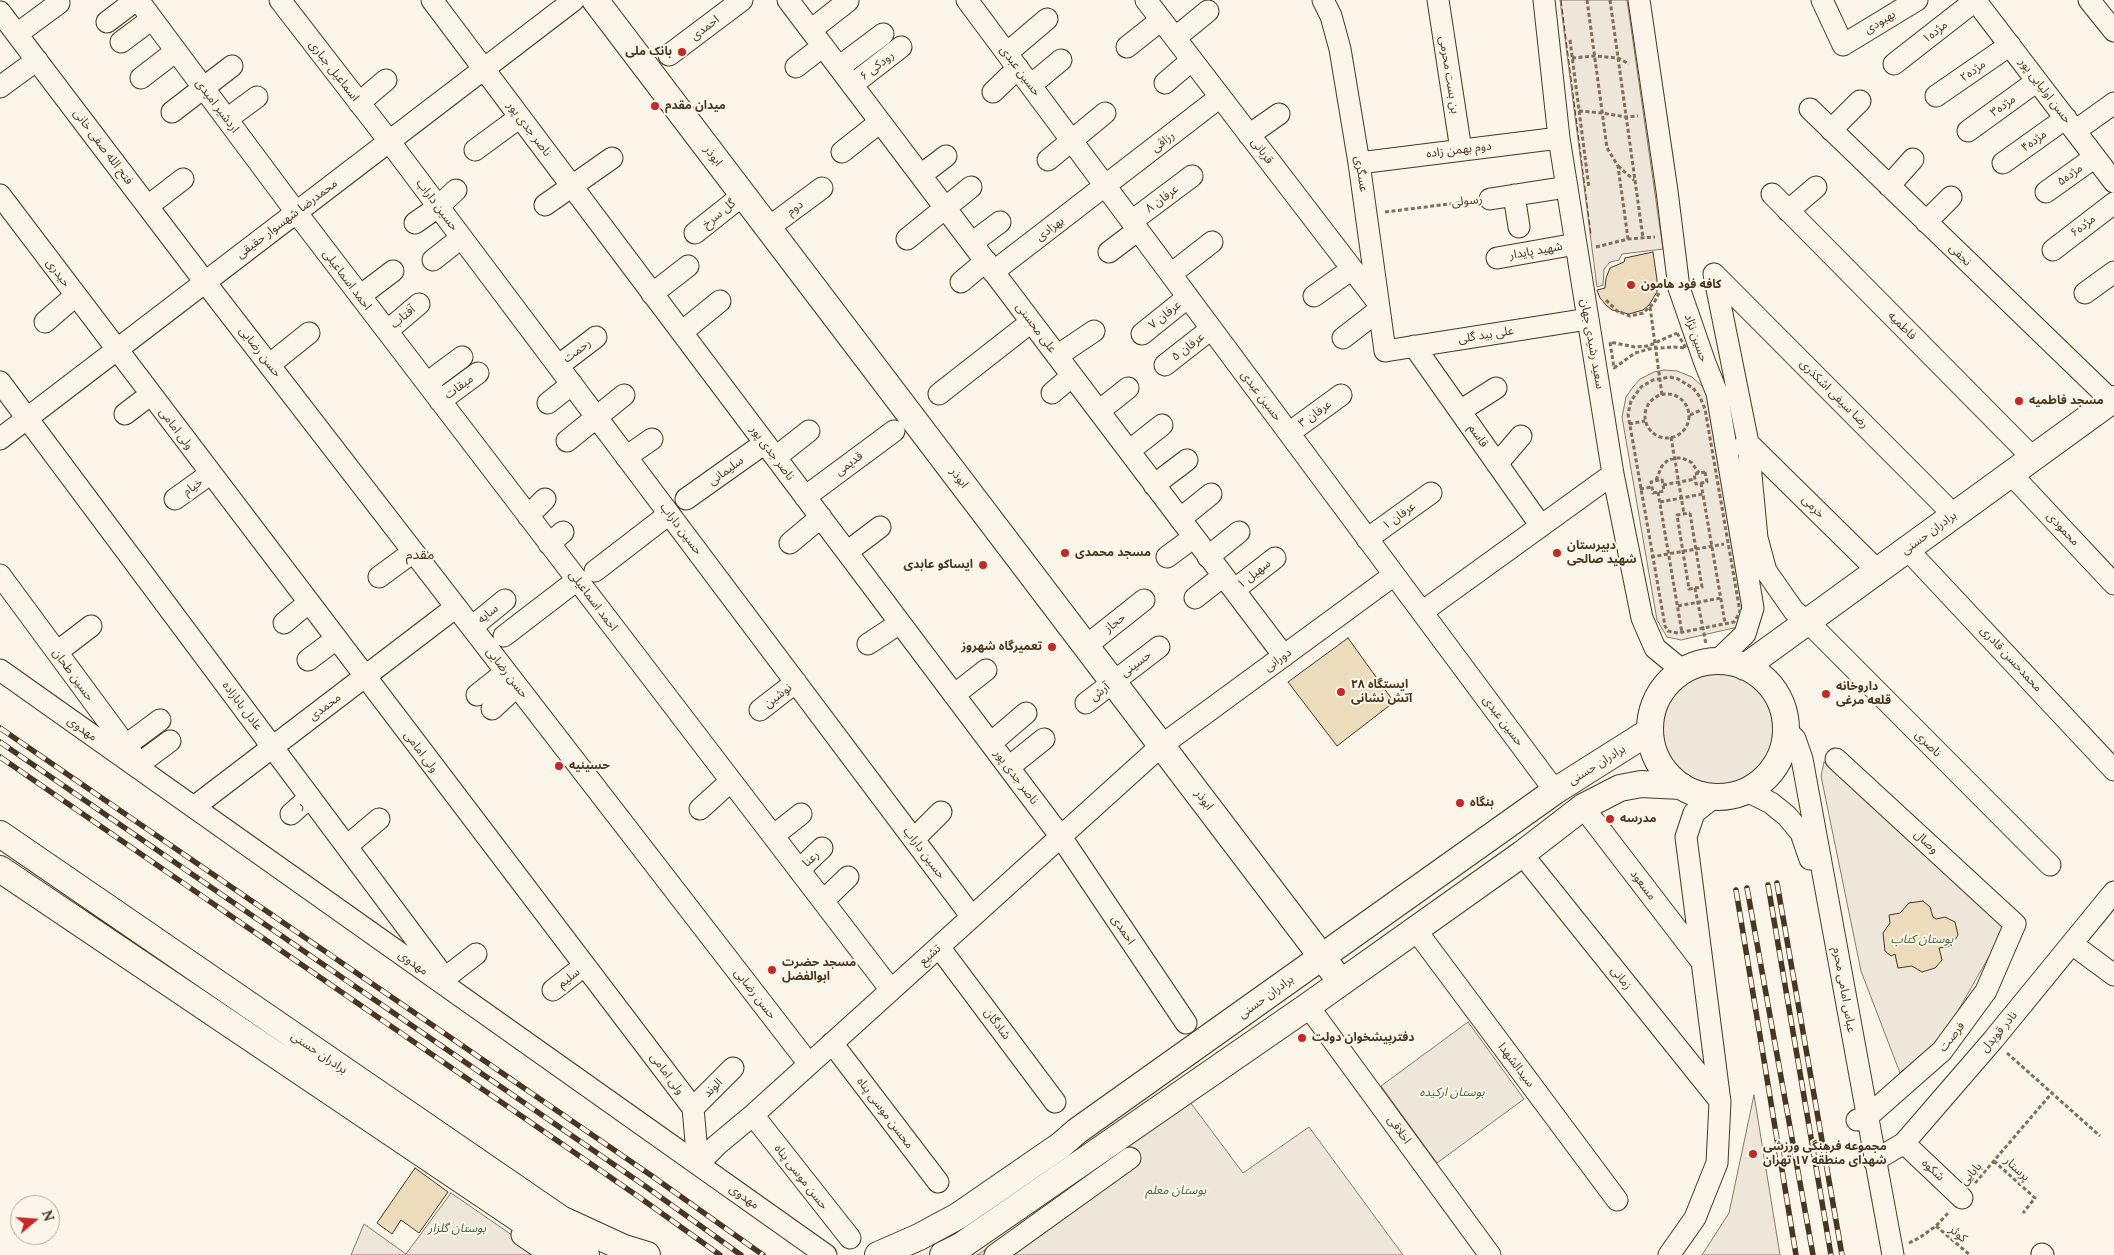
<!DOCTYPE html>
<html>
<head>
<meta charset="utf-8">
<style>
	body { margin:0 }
	#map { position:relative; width:2114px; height:1255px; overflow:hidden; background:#fbf6e9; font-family:Lora,serif }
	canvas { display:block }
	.north { position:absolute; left:10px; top:1195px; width:50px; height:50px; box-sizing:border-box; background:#fbf6e9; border:1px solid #b4a999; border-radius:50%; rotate:72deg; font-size:14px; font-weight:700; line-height:20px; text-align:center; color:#4a3520 }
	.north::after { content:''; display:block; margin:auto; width:18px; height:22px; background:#c62828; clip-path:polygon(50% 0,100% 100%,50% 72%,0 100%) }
</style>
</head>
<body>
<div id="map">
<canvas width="2114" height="1255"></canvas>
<div class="north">N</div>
</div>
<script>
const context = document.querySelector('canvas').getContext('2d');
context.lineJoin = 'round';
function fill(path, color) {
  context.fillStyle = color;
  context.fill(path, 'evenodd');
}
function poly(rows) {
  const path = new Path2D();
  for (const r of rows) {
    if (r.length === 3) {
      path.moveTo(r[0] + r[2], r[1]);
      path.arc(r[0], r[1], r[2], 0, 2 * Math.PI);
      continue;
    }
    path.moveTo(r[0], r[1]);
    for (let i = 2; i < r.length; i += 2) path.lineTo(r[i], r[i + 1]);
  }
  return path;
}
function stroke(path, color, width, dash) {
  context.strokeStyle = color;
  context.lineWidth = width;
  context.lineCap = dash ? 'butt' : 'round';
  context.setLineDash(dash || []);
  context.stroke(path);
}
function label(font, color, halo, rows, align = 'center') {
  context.font = font + ' Lora,"Noto Sans Arabic",serif';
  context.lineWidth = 4;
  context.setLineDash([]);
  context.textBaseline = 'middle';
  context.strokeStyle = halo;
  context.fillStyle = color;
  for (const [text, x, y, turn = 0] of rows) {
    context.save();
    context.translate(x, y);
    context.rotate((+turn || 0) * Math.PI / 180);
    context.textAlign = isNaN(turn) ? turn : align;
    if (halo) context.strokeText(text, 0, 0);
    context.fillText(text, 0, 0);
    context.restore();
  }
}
const green = poly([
	[1560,0,1627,0,1663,249,1622,254,1619,260,1610,262,1604,269,1603,285,1597,287,1560,0],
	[1664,370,1677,371,1692,377,1703,387,1710,402,1747,607,1738,627,1681,640,1667,637,1657,620,1622,417,1626,397,1633,387,1640,379,1654,372,1664,370],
	[1718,730,58],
	[1824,762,2006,927,1944,1035,1900,1073,1861,971,1821,776,1824,762],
	[1468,1022,1524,1099,1437,1163,1381,1086,1468,1022],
	[1754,1095,1780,1255,1702,1255,1729,1213,1754,1095],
	[1190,1102,1243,1173,1309,1127,1403,1255,977,1255,1006,1236,1190,1102],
	[451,1193,541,1255,351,1255,364,1224,406,1254,451,1193]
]);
const building = poly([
	[1653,252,1657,280,1657,292,1649,305,1643,310,1629,314,1612,310,1607,306,1600,298,1597,290,1605,288,1606,278,1610,268,1624,262,1625,258,1653,252],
	[1348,638,1394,702,1337,746,1288,682,1348,638],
	[1923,901,1930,907,1933,917,1936,919,1945,917,1955,922,1958,935,1951,946,1939,948,1942,960,1935,968,1922,972,1912,966,1898,968,1895,954,1891,956,1885,951,1883,933,1890,923,1889,915,1900,913,1909,903,1923,901],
	[415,1168,448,1192,419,1233,401,1220,392,1234,377,1223,415,1168]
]);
const path = poly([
	[1587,0,1607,148,1618,166,1628,239],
	[1610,0,1643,238],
	[1570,40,1589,188],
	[1572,58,1595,56,1618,58,1629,64],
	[1579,111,1602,113,1626,117,1638,116],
	[1618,166,1634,180],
	[1385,212,1473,201],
	[1596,247,1628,239,1655,237],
	[1606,300,1617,311,1630,316,1643,313,1654,303,1659,293],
	[1650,307,1662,395],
	[1677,333,1686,348,1674,347,1649,349,1635,353,1614,368,1610,342,1635,347,1648,346,1677,333],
	[1670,377,1678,379,1693,388,1700,397,1705,409,1740,612,1734,622,1678,633,1668,631,1665,626,1628,414,1631,401,1641,387,1653,380,1670,377],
	[1667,416,22],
	[1690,415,1701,410],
	[1629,424,1645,421],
	[1671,437,1684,514],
	[1705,472,1707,482,1696,484,1694,474,1705,472],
	[1662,479,1664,491,1653,493,1651,482,1662,479],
	[1656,480,1662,466,1668,460,1675,458,1682,458,1691,462,1699,473],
	[1701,483,1725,623],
	[1663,485,1695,479],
	[1640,489,1652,487],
	[1658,492,1682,633],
	[1660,502,1703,494],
	[1690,513,1702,587,1689,589,1677,515,1690,513],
	[1651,557,1724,544],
	[1695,588,1706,644],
	[1678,606,1721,598],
	[2007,1053,2100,1136],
	[1994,1161,2035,1198,2023,1213],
	[1975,1183,2051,1094],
	[1936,1226,1970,1255],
	[1909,1243,1919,1238,1936,1226,1949,1212]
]);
const minor = poly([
	[138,0,296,212,891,990],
	[280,0,389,141,972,917],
	[432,0,1061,837,1186,1023],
	[788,0,1284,656],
	[967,0,1555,791],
	[1146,0,1376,300],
	[1323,0,1331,16,1340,49,1359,163,1385,351,1588,319],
	[1438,0,1461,150],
	[1544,0,1559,138,1584,294,1613,474,1642,618,1655,648,1683,671],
	[1639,0,1667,191,1679,288,1705,363,1717,393,1753,608,1745,634,1717,661],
	[1822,0,1843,45,1917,0],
	[1975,0,2114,182],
	[2089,0,2114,31],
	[0,12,205,282,809,1064],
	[107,22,136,0],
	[811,30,848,1],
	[17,34,59,3],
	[1175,38,1208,11],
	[121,42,152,19],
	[1127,47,1161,20],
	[1007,53,1047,19],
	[669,55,742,0],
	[1894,64,1976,0],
	[796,67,823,46],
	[839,67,883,34],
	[141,78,176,51],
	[1165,83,1192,60],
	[852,85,901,47],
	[1031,85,1061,60],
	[0,87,37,60],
	[993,92,1018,68],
	[1936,96,2010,45],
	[359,103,386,80],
	[1810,109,2114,403],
	[172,112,232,66],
	[227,119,257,97],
	[1831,130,1860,101],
	[1968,131,2037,81],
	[2075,131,2114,103],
	[1249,135,1279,114],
	[475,150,520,117],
	[842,152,880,122],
	[1048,160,1105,113],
	[1359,163,1559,138],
	[2003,163,2066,118],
	[921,175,946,156],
	[1889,186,1913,159],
	[2046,192,2095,157],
	[1772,194,2033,458],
	[0,195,693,1108,698,1164],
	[1514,195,1519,227],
	[1490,199,1567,187],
	[545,205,612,158],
	[148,206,183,179],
	[1788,211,1816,187],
	[1132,221,1192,176],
	[1926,222,1951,197],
	[415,223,438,207,456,190],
	[768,228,822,188],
	[695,233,743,195],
	[907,239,971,187],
	[972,243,1000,222],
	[2053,250,2114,203],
	[1109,252,1138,230],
	[1497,258,1576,244],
	[433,260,461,238],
	[993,272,1220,97],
	[1171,274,1212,242],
	[1714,274,1748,443,1757,538,1766,571,1794,611,1807,621,2050,865],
	[1714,274,1954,515],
	[961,282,986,261],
	[2085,293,2114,272],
	[652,294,688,266],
	[360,296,393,271],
	[1314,296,1352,269],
	[45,322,75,296],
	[387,331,419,304],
	[682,332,720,301],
	[1142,334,1188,297],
	[1343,338,1379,310],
	[1414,346,1541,526],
	[1057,356,1094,331],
	[269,365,309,333],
	[1165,365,1211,329],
	[558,366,596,337],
	[0,382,444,977],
	[427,383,462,357],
	[1052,393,1072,376],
	[939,394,1031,322],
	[440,401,478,373],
	[548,403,572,384],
	[1099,411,1128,388],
	[1460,411,1496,388],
	[125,414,150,395],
	[1289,433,1341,395],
	[0,439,574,0],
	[567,441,624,395],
	[1744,446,1748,443,1878,571],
	[1129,451,1162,425],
	[626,457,652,439],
	[776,457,809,431],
	[1497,464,1521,436],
	[2011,474,2114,584],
	[1154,485,1187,460],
	[805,497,894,431],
	[175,499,210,474],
	[686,499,765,443],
	[528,516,545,499],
	[1180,519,1211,494],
	[1367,539,1431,493],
	[790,543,821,517],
	[549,544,563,532],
	[1907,549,2114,770],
	[847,552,880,527],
	[1167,557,1194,537],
	[1208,557,1239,532],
	[595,571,669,514],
	[0,575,135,758],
	[379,577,413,552],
	[1234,590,1275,558],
	[1195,598,1223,576],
	[1422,612,1613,474],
	[284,623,308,603],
	[472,627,505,600],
	[504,636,577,580],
	[868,644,900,623],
	[1086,646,1144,600],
	[57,652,91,626],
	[308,660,336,639],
	[0,670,826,1255],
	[477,695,506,672],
	[954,695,986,670],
	[1086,703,1159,647],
	[492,709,517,686],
	[760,710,796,682],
	[1785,729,1795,739,1802,759,1893,1255],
	[991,743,1026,713],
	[125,746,160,720],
	[1836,759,2015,924,1986,991,1942,1051,1867,1117,1857,1120],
	[139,764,170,741],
	[1009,767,1044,739],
	[1747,791,1771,803,1787,816,1801,833,1810,859],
	[194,807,456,607],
	[1583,807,1702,962],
	[700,809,731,781],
	[291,814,310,797],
	[773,836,801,814],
	[914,839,941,812],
	[347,846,379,819],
	[1522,854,1720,1101],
	[799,870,822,848],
	[823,901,848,877],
	[1415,929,1617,1200],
	[2072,944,2114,975],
	[939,947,1055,1102],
	[445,978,476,954],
	[553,990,584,966],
	[1308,1006,1490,1255],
	[832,1043,938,1182],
	[693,1108,733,1068],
	[753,1115,850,1238],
	[1904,1143,1962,1198],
	[1874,1161,1904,1143,1993,1040,2114,892],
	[698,1164,717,1145,753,1115,1162,745,1394,575],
	[522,1235,551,1255],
	[2042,1254,2043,1255],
	[995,1255,1130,1158],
	[1669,1255,1695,1218,1717,1163,1720,1102,1686,837,1694,813,1714,797]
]);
const major = poly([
	[595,0,1341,982],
	[1718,729,68],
	[1745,667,2114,399],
	[0,834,561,1219,624,1248,647,1255],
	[0,869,546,1237,586,1255],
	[878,1255,919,1237,958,1216,1061,1145,1077,1131,1555,791,1650,731],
	[943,1255,961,1246,1308,1006,1522,854,1583,807,1620,788,1641,784,1681,786]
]);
const rail = poly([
	[0,728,652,1176,763,1255],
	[0,742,645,1186,741,1255],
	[0,757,639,1197,720,1255],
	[1777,883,1842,1255],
	[1768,885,1831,1255],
	[1747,888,1813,1255],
	[1736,890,1796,1255]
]);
const fence = poly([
	[1561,0,1591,235]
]);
const markers = [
	[682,52,5,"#c62828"],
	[655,106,5,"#c62828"],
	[1631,285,5,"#c62828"],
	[2019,401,5,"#c62828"],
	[1065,553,5,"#c62828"],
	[1557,553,5,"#c62828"],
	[983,565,5,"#c62828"],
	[1052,647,5,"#c62828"],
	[1341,692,5,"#c62828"],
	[1826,694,5,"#c62828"],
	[559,766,5,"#c62828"],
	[1460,803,5,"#c62828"],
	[1610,819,5,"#c62828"],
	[772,970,5,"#c62828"],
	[1302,1038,5,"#c62828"],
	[1753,1154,5,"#c62828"]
];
const streetNames = [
	["بهبودی",1880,22,-31],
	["احمدی",705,28,-37],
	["مژده۱",1935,32,-38],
	["رودکی ۶",877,66,-38],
	["اسماعیل جباری",334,71,52],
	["حسین عبدی",1020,71,53],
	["مژده۲",1973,71,-35],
	["بن بست محرمی",1449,75,81],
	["حسن اولیایی پور",2045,91,53],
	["اردشیر امیدی",217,106,53],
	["مژده۳",2003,106,-36],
	["ناصر جدی پور",529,129,53],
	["مژده۴",2034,141,-36],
	["رزاقی",1163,142,-38],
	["فتح الله صفی خانی",103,147,53],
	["دوم بهمن زاده",1459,150,-7],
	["قربانی",1262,151,53],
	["ابوذر",713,156,53],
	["عسگری",1361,174,81],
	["مژده۵",2070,175,-36],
	["عرفان ۸",1162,199,-37],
	["رسولی",1467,201,-7],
	["حسین داراب",437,205,53],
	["دوم",795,208,-36],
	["گل سرخ",719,214,-39],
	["محمدرضا شهسوار حقیقی",287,219,-37],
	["مژده۶",2083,226,-38],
	["بهزادی",1050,229,-37],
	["شهید پایدار",1536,251,-10],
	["نجفی",1960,255,44],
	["حیدری",58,273,53],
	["احمد اسماعیلی",347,280,53],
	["عرفان ۷",1165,315,-39],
	["آفتاب",403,317,-40],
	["فاطمیه",1902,326,45],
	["علی محسنی",1036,328,53],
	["علی بید گلی",1486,335,-9],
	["حسین نژاد",1696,338,71],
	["سعید رشیدی جهان",1592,344,80],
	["عرفان ۵",1188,347,-38],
	["رحمت",577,351,-37],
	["حسن رضایی",260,352,52],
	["میقات",459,387,-36],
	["رضا سیفی اشکذری",1834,394,45],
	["حسین عبدی",1261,396,53],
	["عرفان ۳",1315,414,-36],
	["ولی امامی",176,429,53],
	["قاسم",1478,436,55],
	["ناصر جدی پور",772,453,53],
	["قدیمی",849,464,-37],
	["سلیمانی",726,471,-36],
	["ابوذر",959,478,53],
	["خیام",193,487,-36],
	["خرمی",1813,507,45],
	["عرفان ۱",1399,516,-36],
	["حسین داراب",681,529,53],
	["محمودی",2063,529,47],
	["برادران حسنی",1929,533,-36],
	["سهیل ۱",1254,574,-38],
	["احمد اسماعیلی",593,601,53],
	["سایه",488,614,-39],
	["حجاز",1115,623,-38],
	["محمدحسن قادری",2011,659,47],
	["دورانی",1278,660,-36],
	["حسینی",1136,664,-37],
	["حسن رضایی",507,673,52],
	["حسین طحان",73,675,54],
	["آرش",1100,692,-39],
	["نوشین",778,696,-38],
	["عادل بابازاده",242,706,53],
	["محمدی",325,707,-37],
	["حسین عبدی",1503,721,53],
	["مهدوی",82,729,35],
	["ناصری",1928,744,45],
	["ولی امامی",421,752,53],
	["برادران حسنی",1597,765,-32],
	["ناصر جدی پور",1016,777,53],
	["ابوذر",1204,800,53],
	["ر",300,805,-40],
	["وصال",1926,842,43],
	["حسین داراب",924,853,53],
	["رعنا",811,859,-43],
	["مسعود",1643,885,53],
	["احمدی",1123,930,56],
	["تشیع",930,955,-42],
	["مهدوی",413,963,35],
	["سلیم",569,978,-38],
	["زمانی",1621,978,51],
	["عباس امامی محرم",1844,990,80],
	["حسن رضایی",755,994,52],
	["برادران حسنی",1266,997,-36],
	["شادگان",997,1024,53],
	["نادر قویدل",1999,1032,-50],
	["فرصت",1952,1037,-52],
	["برادران حسنی",319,1053,34],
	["سیدالشهدا",1516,1065,53],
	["ولی امامی",667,1074,53],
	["الوند",713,1088,-45],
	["محسن موسی پناه",885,1113,53],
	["اخلاقی",1399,1130,54],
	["پرستار",2017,1169,42],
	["شکوه",1933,1170,43],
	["بابایی",1971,1174,-49],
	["حسن موسی پناه",801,1177,52],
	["مهدوی",744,1197,35],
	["کوثر",1958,1234,40]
];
const poiNames = [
	["بانک ملی",672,52,"right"],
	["میدان مقدم",665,106],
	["کافه فود هامون",1641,285],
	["مسجد فاطمیه",2029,401],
	["دبیرستان",1567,546],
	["شهید صالحی",1567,560],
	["مسجد محمدی",1075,553],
	["ایساکو عابدی",973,565,"right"],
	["تعمیرگاه شهروز",1042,647,"right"],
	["ایستگاه ۲۸",1351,685],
	["آتش نشانی",1351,699],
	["داروخانه",1836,687],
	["قلعه مرغی",1836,701],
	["حسینیه",569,766],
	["بنگاه",1470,803],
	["مدرسه",1620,819],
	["مسجد حضرت",782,963],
	["ابوالفضل",782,977],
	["دفترپیشخوان دولت",1312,1038],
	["مجموعه فرهنگی ورزشی",1763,1147],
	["شهدای منطقه ۱۷ تهران",1763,1161]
];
const parkNames = [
	["بوستان کتاب",1922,940],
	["بوستان ارکیده",1452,1093],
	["بوستان معلم",1176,1191],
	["بوستان گلزار",457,1229]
];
const neighbourhoodNames = [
	["مقدم",420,555]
];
fill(green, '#ede6d9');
stroke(green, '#887966', 1);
fill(building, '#ecdcbc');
stroke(building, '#4a3520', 1);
stroke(minor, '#4a3520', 23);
stroke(major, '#4a3520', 28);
stroke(path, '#7f6f5c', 3, [4, 2.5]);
stroke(minor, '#fbf6e9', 21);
stroke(major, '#fbf6e9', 26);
stroke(rail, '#4a3520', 5.5);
stroke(rail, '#fbf6e9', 4, [11]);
stroke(fence, '#4a3520', 1, [6, 2.5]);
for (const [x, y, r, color] of markers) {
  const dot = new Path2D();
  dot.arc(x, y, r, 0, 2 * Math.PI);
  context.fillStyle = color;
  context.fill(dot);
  stroke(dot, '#fbf6e9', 2);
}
label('12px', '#4a3520', '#fbf6e9', streetNames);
label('bold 12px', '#4a3520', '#fbf6e9', poiNames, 'left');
label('italic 12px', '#436837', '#fbf6e9', parkNames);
label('14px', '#4a3520', '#fbf6e9', neighbourhoodNames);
</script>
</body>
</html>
